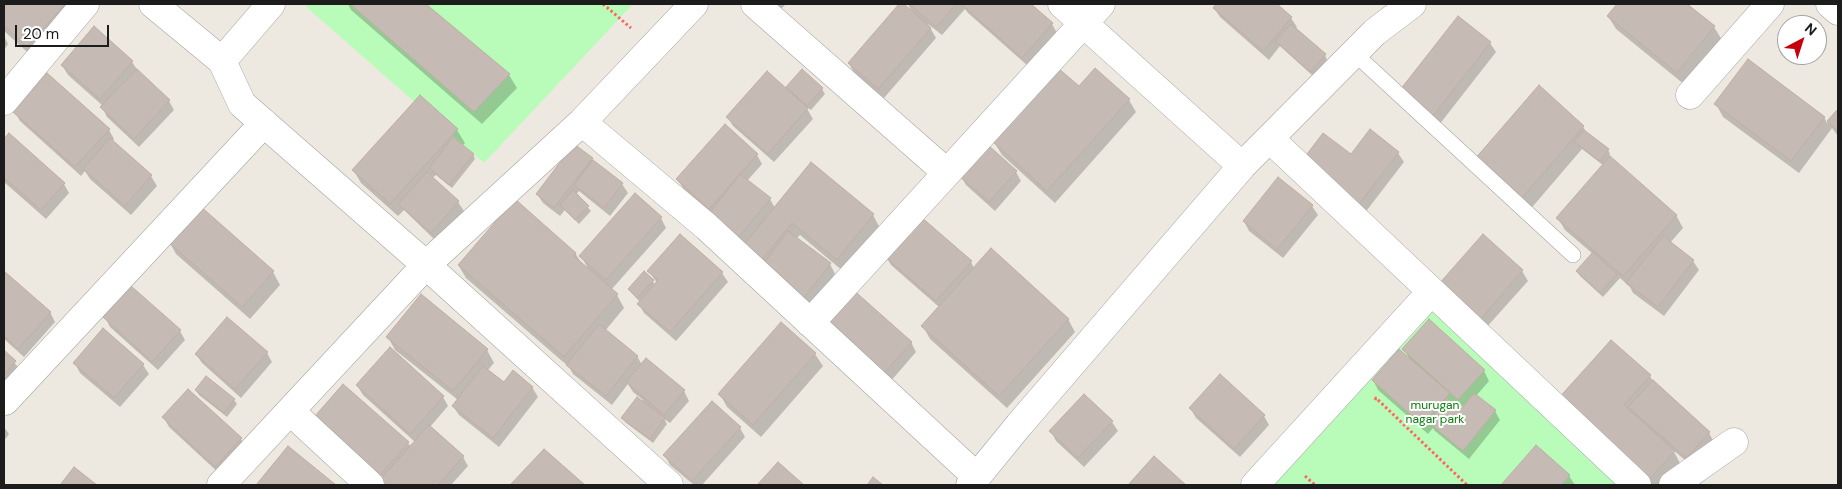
<!DOCTYPE html>
<html>
<head>
<meta charset="utf-8">
<style>
	body { margin:0 }
	#map { position:relative; width:1842px; height:489px; overflow:hidden; background:#eee9e0; font-family:"DM Sans",sans-serif }
	canvas { display:block }
	.frame { position:absolute; inset:0; border:5px solid #1c1c1c; pointer-events:none }
	.north { position:absolute; left:1777px; top:15px; width:50px; height:50px; box-sizing:border-box; background:#fff; border:1px solid #a4a4a4; border-radius:50%; rotate:40deg; font-size:14px; font-weight:700; line-height:20px; text-align:center; color:#1c1c1c }
	.north::after { content:''; display:block; margin:auto; width:18px; height:22px; background:#c7000d; clip-path:polygon(50% 0,100% 100%,50% 72%,0 100%) }
	.scale { position:absolute; left:15px; top:25px; width:94px; height:22px; box-sizing:border-box; border:2px solid #1c1c1c; border-top:0; padding-left:6px; font-size:15px; line-height:18px; white-space:nowrap; color:#1c1c1c; -webkit-text-stroke:4px #fff; paint-order:stroke }
</style>
</head>
<body>
<div id="map">
<canvas width="1842" height="489"></canvas>
<div class="frame"></div>
<div class="north">N</div>
<div class="scale">20 m</div>
</div>
<script>
const context = document.querySelector('canvas').getContext('2d');
context.lineJoin = 'round';
function fill(path, color) {
  context.fillStyle = color;
  context.fill(path, 'evenodd');
}
function poly(rows) {
  const path = new Path2D();
  for (const r of rows) {
    path.moveTo(r[0], r[1]);
    for (let i = 2; i < r.length; i += 2) path.lineTo(r[i], r[i + 1]);
  }
  return path;
}
function stroke(path, color, width, dash) {
  context.strokeStyle = color;
  context.lineWidth = width;
  context.lineCap = dash ? 'butt' : 'round';
  context.setLineDash(dash || []);
  context.stroke(path);
}
function label(font, color, halo, rows, align = 'center') {
  context.font = font + ' "DM Sans",sans-serif';
  context.lineWidth = 4;
  context.setLineDash([]);
  context.textBaseline = 'middle';
  context.strokeStyle = halo;
  context.fillStyle = color;
  for (const [text, x, y, turn = 0] of rows) {
    context.save();
    context.translate(x, y);
    context.rotate((+turn || 0) * Math.PI / 180);
    context.textAlign = isNaN(turn) ? turn : align;
    if (halo) context.strokeText(text, 0, 0);
    context.fillText(text, 0, 0);
    context.restore();
  }
}
const park = poly([
	[303,4,633,4,484,163],
	[1431,309,1618,485,1272,485]
]);
const shadow = poly([
	[4,4,83,4,35,59,4,31],
	[348,4,423,4,509,75,517,88,482,124,351,10],
	[775,4,786,4,781,9],
	[901,4,913,14,908,4,1029,4,1052,24,1057,33,1028,66,968,13,965,9,942,35,928,24,936,38,884,98,854,73,849,63],
	[1218,4,1275,4,1291,18,1297,27,1295,29,1325,55,1327,60,1313,76,1280,46,1269,60,1220,17,1214,8],
	[1618,4,1691,4,1689,7,1714,27,1722,40,1685,85,1616,29,1608,16],
	[1459,18,1490,43,1496,52,1439,125,1407,99],
	[4,36,8,44,4,50],
	[132,62,138,71,169,101,174,110,139,147,107,117,102,107,103,106,68,75,62,65],
	[802,70,822,89,825,94,811,110,806,107,813,119,774,162,733,126,728,117,792,95,787,87],
	[1079,88,1129,100,1136,112,1055,203,1002,155,994,142],
	[1716,104,1824,117,1827,123,1838,111,1838,136,1832,128,1799,173,1723,117],
	[15,112,109,130,114,139,112,142,151,176,157,186,131,215,90,179,85,171,81,176,20,121],
	[1583,127,1588,135,1608,150,1610,154,1609,157,1676,215,1683,228,1670,243,1693,261,1699,270,1664,316,1633,293,1630,287,1620,278,1603,297,1580,276,1577,271,1593,254,1565,230,1558,218,1604,166,1582,149,1528,212,1483,173],
	[457,130,465,143,462,146,473,154,475,159,452,188,436,175,432,178,458,202,464,211,437,242,404,210,398,216,361,183,354,171],
	[9,135,64,184,69,193,46,219,4,182,4,141],
	[1398,153,1404,162,1364,214,1308,171],
	[757,155,762,164,747,181,770,199,775,208,873,215,880,228,844,272,800,235,796,239,830,264,835,274,809,308,683,188,677,179],
	[592,159,594,162,622,184,628,193,610,216,579,191,576,195,591,211,579,224,565,210,560,216,543,203,537,194],
	[1016,172,1021,181,995,211,966,185,961,176],
	[635,195,661,218,666,228,611,290,617,295,624,308,605,331,637,356,642,365,684,391,689,401,670,423,664,419,667,424,653,443,625,422,623,418,643,400,633,392,628,384,612,405,573,374,569,367,466,278,459,266,575,253,582,264,589,270,581,256],
	[1312,206,1318,215,1283,258,1249,231,1244,221],
	[1483,236,1522,271,1528,281,1485,329,1445,294],
	[169,241,273,272,280,285,250,319,176,254],
	[886,256,971,262,974,268,1068,319,1075,332,1007,408,930,339,923,326,939,307,891,265],
	[649,271,722,273,728,282,676,341,644,313,639,304,640,302,629,290,653,281,655,286,657,283],
	[4,272,50,312,55,322,24,357,4,339],
	[105,317,180,331,185,340,158,370,110,327],
	[1429,321,1484,371,1489,381,1476,396,1495,411,1500,420,1469,459,1435,431,1433,428,1428,434,1378,390,1373,380,1409,358,1404,349],
	[1457,401,1464,408,1462,411,1454,405],
	[829,328,911,342,916,352,890,382],
	[388,337,487,350,494,363,487,371,504,384,532,387,538,397,499,447,459,415,453,406,458,400,395,350],
	[4,352,18,367,4,382],
	[267,353,272,362,241,398,202,363,196,354],
	[815,354,823,366,761,437,727,407,720,394],
	[75,363,143,365,149,374,120,407,80,373],
	[1650,376,1654,383,1709,433,1714,442,1692,466,1673,450,1681,465,1663,485,1646,485,1566,413],
	[357,385,443,397,448,406,430,427,463,457,468,466,451,485,370,485,408,443,411,447,415,442,363,395],
	[196,390,234,400,237,404,227,417,199,395],
	[1191,409,1264,416,1269,425,1240,457,1196,418],
	[164,418,241,439,246,448,221,475,169,427],
	[1112,422,1118,431,1084,467,1056,441,1051,431],
	[4,427,9,434,4,441],
	[740,428,745,437,702,485,694,485,670,465,665,455],
	[288,447,334,485,257,485],
	[1537,447,1569,476,1575,485,1503,485],
	[544,450,583,485,512,485],
	[1154,458,1184,485,1129,485]
]);
const building = poly([
	[4,4,65,4,27,47,4,26,4,4],
	[350,4,426,4,510,74,474,112,350,4],
	[899,4,904,4,931,28,878,89,848,63,899,4],
	[909,4,956,4,936,27,909,4],
	[961,4,1031,4,1053,23,1022,58,961,4],
	[1216,4,1277,4,1292,17,1263,51,1213,8,1216,4],
	[1617,4,1687,4,1715,26,1677,73,1607,16,1617,4],
	[1458,16,1491,42,1433,116,1400,90,1458,16],
	[1291,24,1326,54,1310,72,1275,41,1291,24],
	[94,26,133,61,100,99,61,65,94,26],
	[1748,59,1825,117,1791,161,1714,104,1748,59],
	[1058,68,1079,86,1095,68,1130,99,1047,191,993,142,1058,68],
	[137,69,170,100,134,139,100,107,137,69],
	[802,69,823,88,807,106,786,87,802,69],
	[767,71,808,108,768,154,726,117,767,71],
	[47,73,110,129,75,167,13,112,47,73],
	[1539,85,1584,126,1520,200,1474,160,1539,85],
	[420,95,458,129,390,204,352,170,420,95],
	[1838,109,1838,131,1827,121,1838,109],
	[725,124,758,154,709,209,676,179,725,124],
	[1370,129,1399,152,1358,206,1301,162,1323,133,1351,154,1370,129],
	[1584,130,1609,149,1600,161,1574,142,1584,130],
	[9,133,65,183,41,210,4,178,4,139,9,133],
	[453,137,474,154,449,185,429,168,453,137],
	[110,138,152,175,125,206,83,169,110,138],
	[574,144,593,158,554,208,536,194,574,144],
	[987,144,1017,171,989,202,959,176,987,144],
	[1610,156,1677,215,1623,276,1556,218,1610,156],
	[593,160,623,183,604,208,574,185,593,160],
	[811,162,874,214,837,260,792,223,760,262,742,247,811,162],
	[427,172,459,201,431,233,398,204,427,172],
	[740,174,771,198,738,238,708,215,740,174],
	[1278,177,1313,205,1277,250,1243,221,1278,177],
	[573,190,589,206,575,220,560,205,573,190],
	[635,193,662,217,606,280,579,256,635,193],
	[515,199,576,253,574,256,618,294,564,357,458,265,515,199],
	[199,205,274,271,242,307,167,241,199,205],
	[920,216,972,261,936,301,884,256,920,216],
	[788,231,831,263,803,299,761,267,788,231],
	[680,234,723,272,670,332,637,304,658,280,647,271,680,234],
	[1483,234,1523,270,1479,321,1438,285,1483,234],
	[1663,236,1694,260,1658,307,1626,283,1663,236],
	[991,248,1069,319,999,396,921,326,991,248],
	[1593,252,1617,274,1600,293,1576,271,1593,252],
	[4,271,51,312,18,349,4,336,4,271],
	[644,271,654,280,637,298,628,289,644,271],
	[131,286,181,330,152,362,103,317,131,286],
	[850,287,912,342,884,373,822,319,850,287],
	[421,294,488,349,453,391,386,337,421,294],
	[227,317,268,352,235,389,195,354,227,317],
	[1429,319,1485,370,1458,400,1402,349,1429,319],
	[781,322,816,353,753,425,718,394,781,322],
	[599,324,638,356,606,396,566,365,599,324],
	[103,328,144,364,114,398,73,363,103,328],
	[1611,340,1651,375,1624,405,1675,451,1647,482,1557,400,1611,340],
	[390,347,444,396,410,434,356,385,390,347],
	[1399,349,1450,393,1422,425,1372,380,1399,349],
	[4,350,16,361,4,375,4,350],
	[646,358,685,390,664,415,626,382,646,358],
	[483,366,504,382,513,370,533,387,493,438,452,406,483,366],
	[1220,374,1265,415,1234,449,1189,408,1220,374],
	[206,376,235,399,224,413,195,390,206,376],
	[1653,380,1710,432,1686,458,1628,407,1653,380],
	[343,384,409,442,373,483,308,424,343,384],
	[188,389,242,438,215,467,162,417,188,389],
	[1474,393,1496,410,1463,451,1428,422,1447,398,1461,409,1474,393],
	[1084,394,1113,421,1078,458,1049,431,1084,394],
	[637,397,665,418,650,439,621,418,637,397],
	[712,401,741,427,692,481,663,455,712,401],
	[429,425,464,456,438,485,377,485,376,484,429,425],
	[1536,445,1570,475,1562,485,1501,485,1536,445],
	[288,446,336,485,256,485,288,446],
	[544,449,585,485,510,485,544,449],
	[1154,456,1186,485,1128,485,1154,456],
	[778,462,804,485,757,485,778,462],
	[74,467,97,485,60,485,74,467],
	[873,477,883,485,867,485,873,477]
]);
const path = poly([
	[603,4,631,28],
	[1375,400,1376,398,1467,485],
	[1305,476,1315,485]
]);
const service = poly([
	[1354,53,1573,255]
]);
const minor = poly([
	[153,4,222,61],
	[271,4,222,61,242,104,426,265,669,485],
	[755,4,946,172],
	[1062,4,1242,166],
	[1830,4,1838,11],
	[1690,95,1770,4],
	[4,101,85,4],
	[582,122,707,227,977,477],
	[1270,139,1637,485],
	[810,323,1101,4],
	[5,401,264,123],
	[290,411,370,485],
	[221,485,426,265,582,122,694,4],
	[970,485,1019,425,1242,166,1375,32,1412,4],
	[1255,485,1431,292],
	[1673,485,1734,442]
]);
const parkNames = [
	["murugan",1435,406],
	["nagar park",1435,420]
];
fill(park, '#b9fcba');
fill(shadow, '#0003');
fill(building, '#c6bab4');
stroke(building, '#c0ada2', 1);
stroke(service, '#a3a3a3', 16);
stroke(minor, '#a3a3a3', 29);
stroke(path, '#ff6660', 3, [2.5, 2.5]);
stroke(service, '#fff', 15);
stroke(minor, '#fff', 28);
label('12px', '#057e07', '#fff', parkNames);
</script>
</body>
</html>
